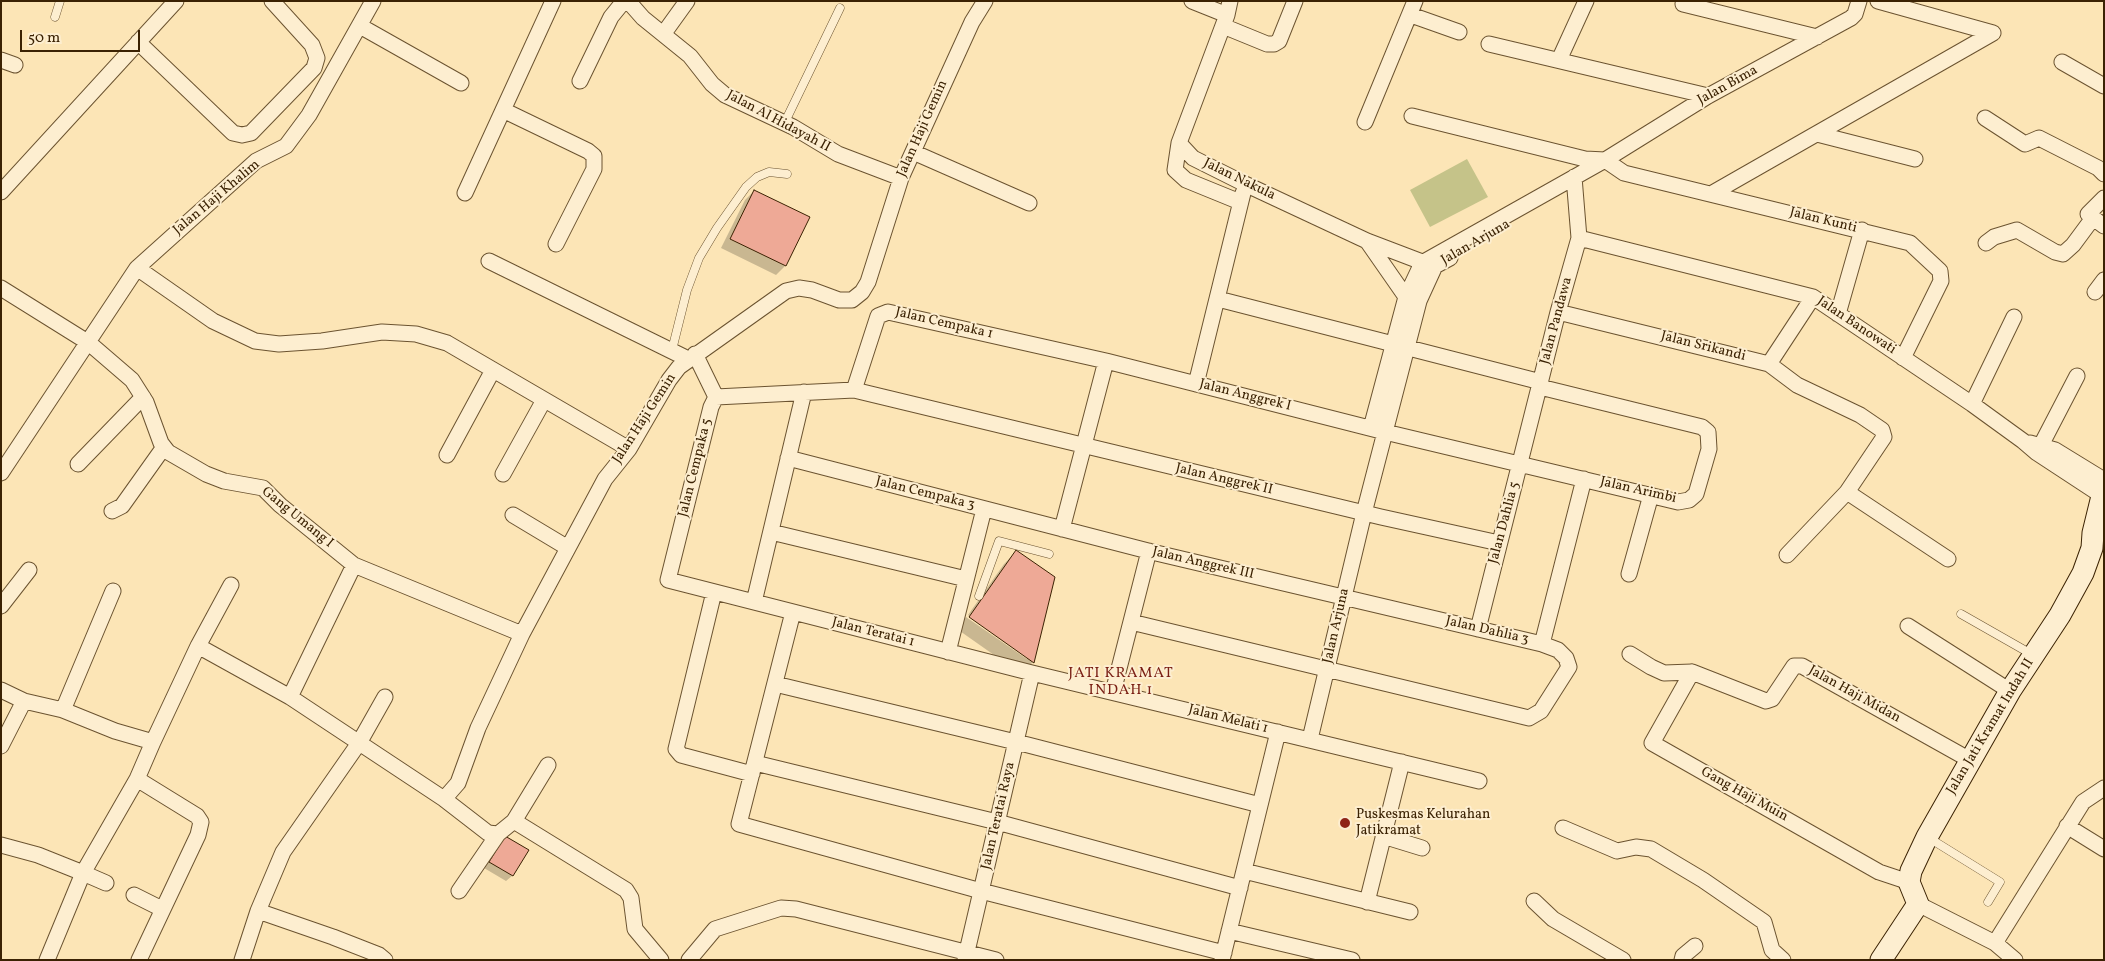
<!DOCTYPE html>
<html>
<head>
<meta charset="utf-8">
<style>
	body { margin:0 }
	#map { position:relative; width:2105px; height:961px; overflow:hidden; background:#fce5b6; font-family:Vollkorn,serif }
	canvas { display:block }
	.frame { position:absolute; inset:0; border:2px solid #3b2203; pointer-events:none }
	.scale { position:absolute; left:20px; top:30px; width:120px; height:22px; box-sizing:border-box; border:2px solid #3b2203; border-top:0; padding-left:6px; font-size:15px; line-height:18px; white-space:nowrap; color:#3b2203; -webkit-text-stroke:4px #fdeed0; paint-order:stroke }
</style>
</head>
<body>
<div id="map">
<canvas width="2105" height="961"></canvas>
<div class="frame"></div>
<div class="scale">50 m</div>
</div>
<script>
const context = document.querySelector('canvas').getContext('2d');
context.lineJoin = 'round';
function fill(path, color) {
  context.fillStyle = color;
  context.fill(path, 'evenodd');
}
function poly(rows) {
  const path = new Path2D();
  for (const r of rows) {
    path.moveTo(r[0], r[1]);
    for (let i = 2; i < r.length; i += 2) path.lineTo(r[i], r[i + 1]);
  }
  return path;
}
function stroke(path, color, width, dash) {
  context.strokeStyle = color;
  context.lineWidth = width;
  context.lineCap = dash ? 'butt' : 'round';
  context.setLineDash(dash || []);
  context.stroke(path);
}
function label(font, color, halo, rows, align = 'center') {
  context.font = font + ' Vollkorn,serif';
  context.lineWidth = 4;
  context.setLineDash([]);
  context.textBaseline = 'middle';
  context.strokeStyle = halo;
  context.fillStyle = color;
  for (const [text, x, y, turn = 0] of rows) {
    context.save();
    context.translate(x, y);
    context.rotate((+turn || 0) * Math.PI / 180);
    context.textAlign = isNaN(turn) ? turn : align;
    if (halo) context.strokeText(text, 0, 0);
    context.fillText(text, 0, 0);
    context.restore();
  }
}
const green = poly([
	[1467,159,1488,197,1430,227,1410,190]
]);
const shadow = poly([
	[754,191,785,266,776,275,721,248,745,200],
	[1017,551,1033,662,1021,674,957,629,966,617,1027,659,1027,656,968,615,1004,564],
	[499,843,512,876,506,881,484,868]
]);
const building = poly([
	[754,190,810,217,786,266,730,239,754,190],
	[1016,550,1055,577,1034,663,969,617,1016,550],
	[505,836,529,850,513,876,489,862,505,836]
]);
const lane = poly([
	[55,17,60,1],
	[784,124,840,8],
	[672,350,687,290,699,258,717,228,746,187,757,177,769,172,787,174],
	[979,596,999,541,1049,554],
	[1961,614,2033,655],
	[1929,838,2000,882,1988,902]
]);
const street = poly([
	[628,1,643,18,690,56,712,84,725,95,793,127,838,154,901,178],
	[1192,1,1227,15],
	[1230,1,1227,15,1179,143,1175,170,1186,180,1240,202],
	[1878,1,1993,33],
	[1683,4,1817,37],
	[1411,15,1459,32],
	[360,26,461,83],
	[1223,26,1267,44,1274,44,1279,41,1295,1],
	[664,33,687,1],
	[138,42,233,133,242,135,251,133,314,68,317,58,312,45,272,1],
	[1489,44,1708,96],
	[1,60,15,65],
	[1559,60,1586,1],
	[2062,62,2104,86],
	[580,81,611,17,624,1],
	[503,110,588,151,594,156,594,169,556,244],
	[1412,116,1585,159,1605,160,1624,173,1910,243,1940,271,1941,281,1903,358],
	[1985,118,2025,144,2039,138,2098,168,2104,174],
	[1365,122,1415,1],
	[1817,134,1915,159],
	[1179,143,1193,158,1245,184,1367,241,1430,265],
	[913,152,1029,203],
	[1,192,176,1],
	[465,193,553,1],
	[1711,194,1993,33],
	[2104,198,2088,214,2104,226],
	[1579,238,1813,297,1972,404,2023,441,2037,453,2101,495],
	[1367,241,1406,297,1413,299],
	[1986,243,1994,237,2017,230,2055,252,2063,254,2073,245,2093,218],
	[489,261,688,359],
	[137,268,213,321,255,341,279,344,322,341,382,332,416,334,447,343,629,449],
	[1,288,89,343,132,380,146,402,161,443,168,452,206,474,224,481,263,488,280,505,354,565,522,634],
	[2095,292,2104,280],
	[1218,299,1541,382],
	[1558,312,1769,364,1813,297],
	[1838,314,1862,230],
	[695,354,716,397],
	[1769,364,1797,385,1860,415,1882,430,1884,437,1847,492,1787,555],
	[1196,384,1243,193],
	[854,390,1381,517,1499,543],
	[1972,404,2014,317],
	[1371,428,1406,297,1422,263,1605,160,1708,96,1851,18,1855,14,1859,1],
	[2030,443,2055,450,2104,480],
	[2037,453,2077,376],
	[447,455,493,370],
	[788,458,1152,552,1542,644,1558,650,1566,658,1569,667,1541,711,1529,718,1131,622],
	[78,464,143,397],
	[1,473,137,268,256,161,286,146,309,115,373,1],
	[503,474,544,400],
	[1847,492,1948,559],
	[112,511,122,506,164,447],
	[513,515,568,548],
	[1062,529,1106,361],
	[771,532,966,579],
	[354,565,290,697,444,799,458,783,478,728,522,634,605,479,629,449,669,380,679,367,786,291,799,288,812,290,839,300,852,300,862,292,868,282,901,178,972,22,985,1],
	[1629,574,1651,495],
	[714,592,676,749,681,755,752,774],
	[754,602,804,392],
	[1,606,29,570],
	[793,612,739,824,981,891,1224,953],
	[1908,626,2010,691],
	[1478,629,1558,312,1579,238,1574,177],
	[1542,644,1584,479],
	[198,646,290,697],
	[948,652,984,509],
	[1630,654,1651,667,1664,673,1692,672,1766,701,1772,699,1794,666,1802,666,1970,760],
	[1692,672,1652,743,1879,872,1909,882],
	[775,684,1028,745,1260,805],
	[1,690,24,701,63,710,115,731,153,742,137,779,83,873,106,883],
	[1113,692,1149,551],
	[63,710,113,591],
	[1310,739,1364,513,1419,301,1435,266,1450,258],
	[153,742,198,646,231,585],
	[1,746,24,701],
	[755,763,997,822,1240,888],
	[137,779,197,816,201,822,198,835,139,960],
	[1479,781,1032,673,668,580,711,407,716,397,854,390,878,316,888,312,1106,361,1385,432,1678,502,1689,500,1696,494,1709,449,1708,432,1702,427,1540,387],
	[444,799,488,833,498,834,514,821,548,765],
	[514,821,626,890,631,898,635,929,661,960],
	[2067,826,2104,849],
	[1563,828,1617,851,1636,847,1651,849,1703,880,1764,922,1772,950,1783,960],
	[1383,836,1422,848],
	[1,845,38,855,83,873,47,960],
	[1244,871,1410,912],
	[459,891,498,834],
	[134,895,162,909],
	[1534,901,1553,919,1623,960],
	[1367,902,1402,762],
	[1918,904,1995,943,2015,960],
	[258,911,333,937,379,955,385,960],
	[1229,931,1352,960],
	[1995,943,2083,802,2104,788],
	[242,960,258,911,283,852,359,743,385,697],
	[689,960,715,929,781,908,796,909,996,960],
	[965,960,1032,673],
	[1222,960,1278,732],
	[1682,960,1683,956,1695,946]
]);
const secondary = poly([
	[1881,960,1918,904,1909,882,1911,871,1927,837,2010,691,2060,615,2083,573,2092,548,2093,533,2104,488]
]);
const markers = [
	[1345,823,6,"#8f2418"]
];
const streetNames = [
	["Jalan Bima",1728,86,-29],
	["Jalan Al Hidayah II",778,122,28],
	["Jalan Haji Gemin",923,129,-66],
	["Jalan Nakula",1239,180,26],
	["Jalan Haji Khalim",217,198,-40],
	["Jalan Kunti",1823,221,14],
	["Jalan Arjuna",1476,243,-30],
	["Jalan Pandawa",1557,321,-75],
	["Jalan Cempaka 1",944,324,13],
	["Jalan Banowati",1856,326,34],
	["Jalan Srikandi",1703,347,14],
	["Jalan Anggrek I",1245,396,14],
	["Jalan Haji Gemin",645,419,-57],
	["Jalan Cempaka 5",696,468,-76],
	["Jalan Anggrek II",1224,480,13],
	["Jalan Arimbi",1638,491,13],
	["Jalan Cempaka 3",925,494,14],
	["Gang Umang I",297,518,39],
	["Jalan Dahlia 5",1505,523,-75],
	["Jalan Anggrek III",1203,564,13],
	["Jalan Arjuna",1337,626,-77],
	["Jalan Dahlia 3",1487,631,13],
	["Jalan Teratai 1",873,633,14],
	["Jalan Haji Midan",1854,695,29],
	["Jalan Melati 1",1228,720,14],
	["Jalan Jati Kramat Indah II",1991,727,-59],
	["Gang Haji Muin",1744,795,29],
	["Jalan Teratai Raya",999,816,-77]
];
const poiNames = [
	["Puskesmas Kelurahan",1356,815],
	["Jatikramat",1356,831]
];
const neighbourhoodNames = [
	["JATI KRAMAT",1121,674],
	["INDAH 1",1121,691]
];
fill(green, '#c5c389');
fill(shadow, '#0003');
fill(building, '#eea996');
stroke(building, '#3b2203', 1);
stroke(lane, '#6b5330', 9);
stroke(street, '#6b5330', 17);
stroke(secondary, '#3b2203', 23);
stroke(lane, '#fdeed0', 8);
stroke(street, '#fdeed0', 15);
stroke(secondary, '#fdeed0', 21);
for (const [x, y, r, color] of markers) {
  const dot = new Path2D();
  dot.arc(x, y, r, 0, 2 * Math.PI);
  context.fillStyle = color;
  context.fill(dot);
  stroke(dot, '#fdeed0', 2);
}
label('14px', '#3b2203', '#fdeed0', streetNames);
label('14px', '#3b2203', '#fdeed0', poiNames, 'left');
context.letterSpacing = '1px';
label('15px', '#7a1f14', '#fdeed0', neighbourhoodNames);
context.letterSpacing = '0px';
</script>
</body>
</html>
